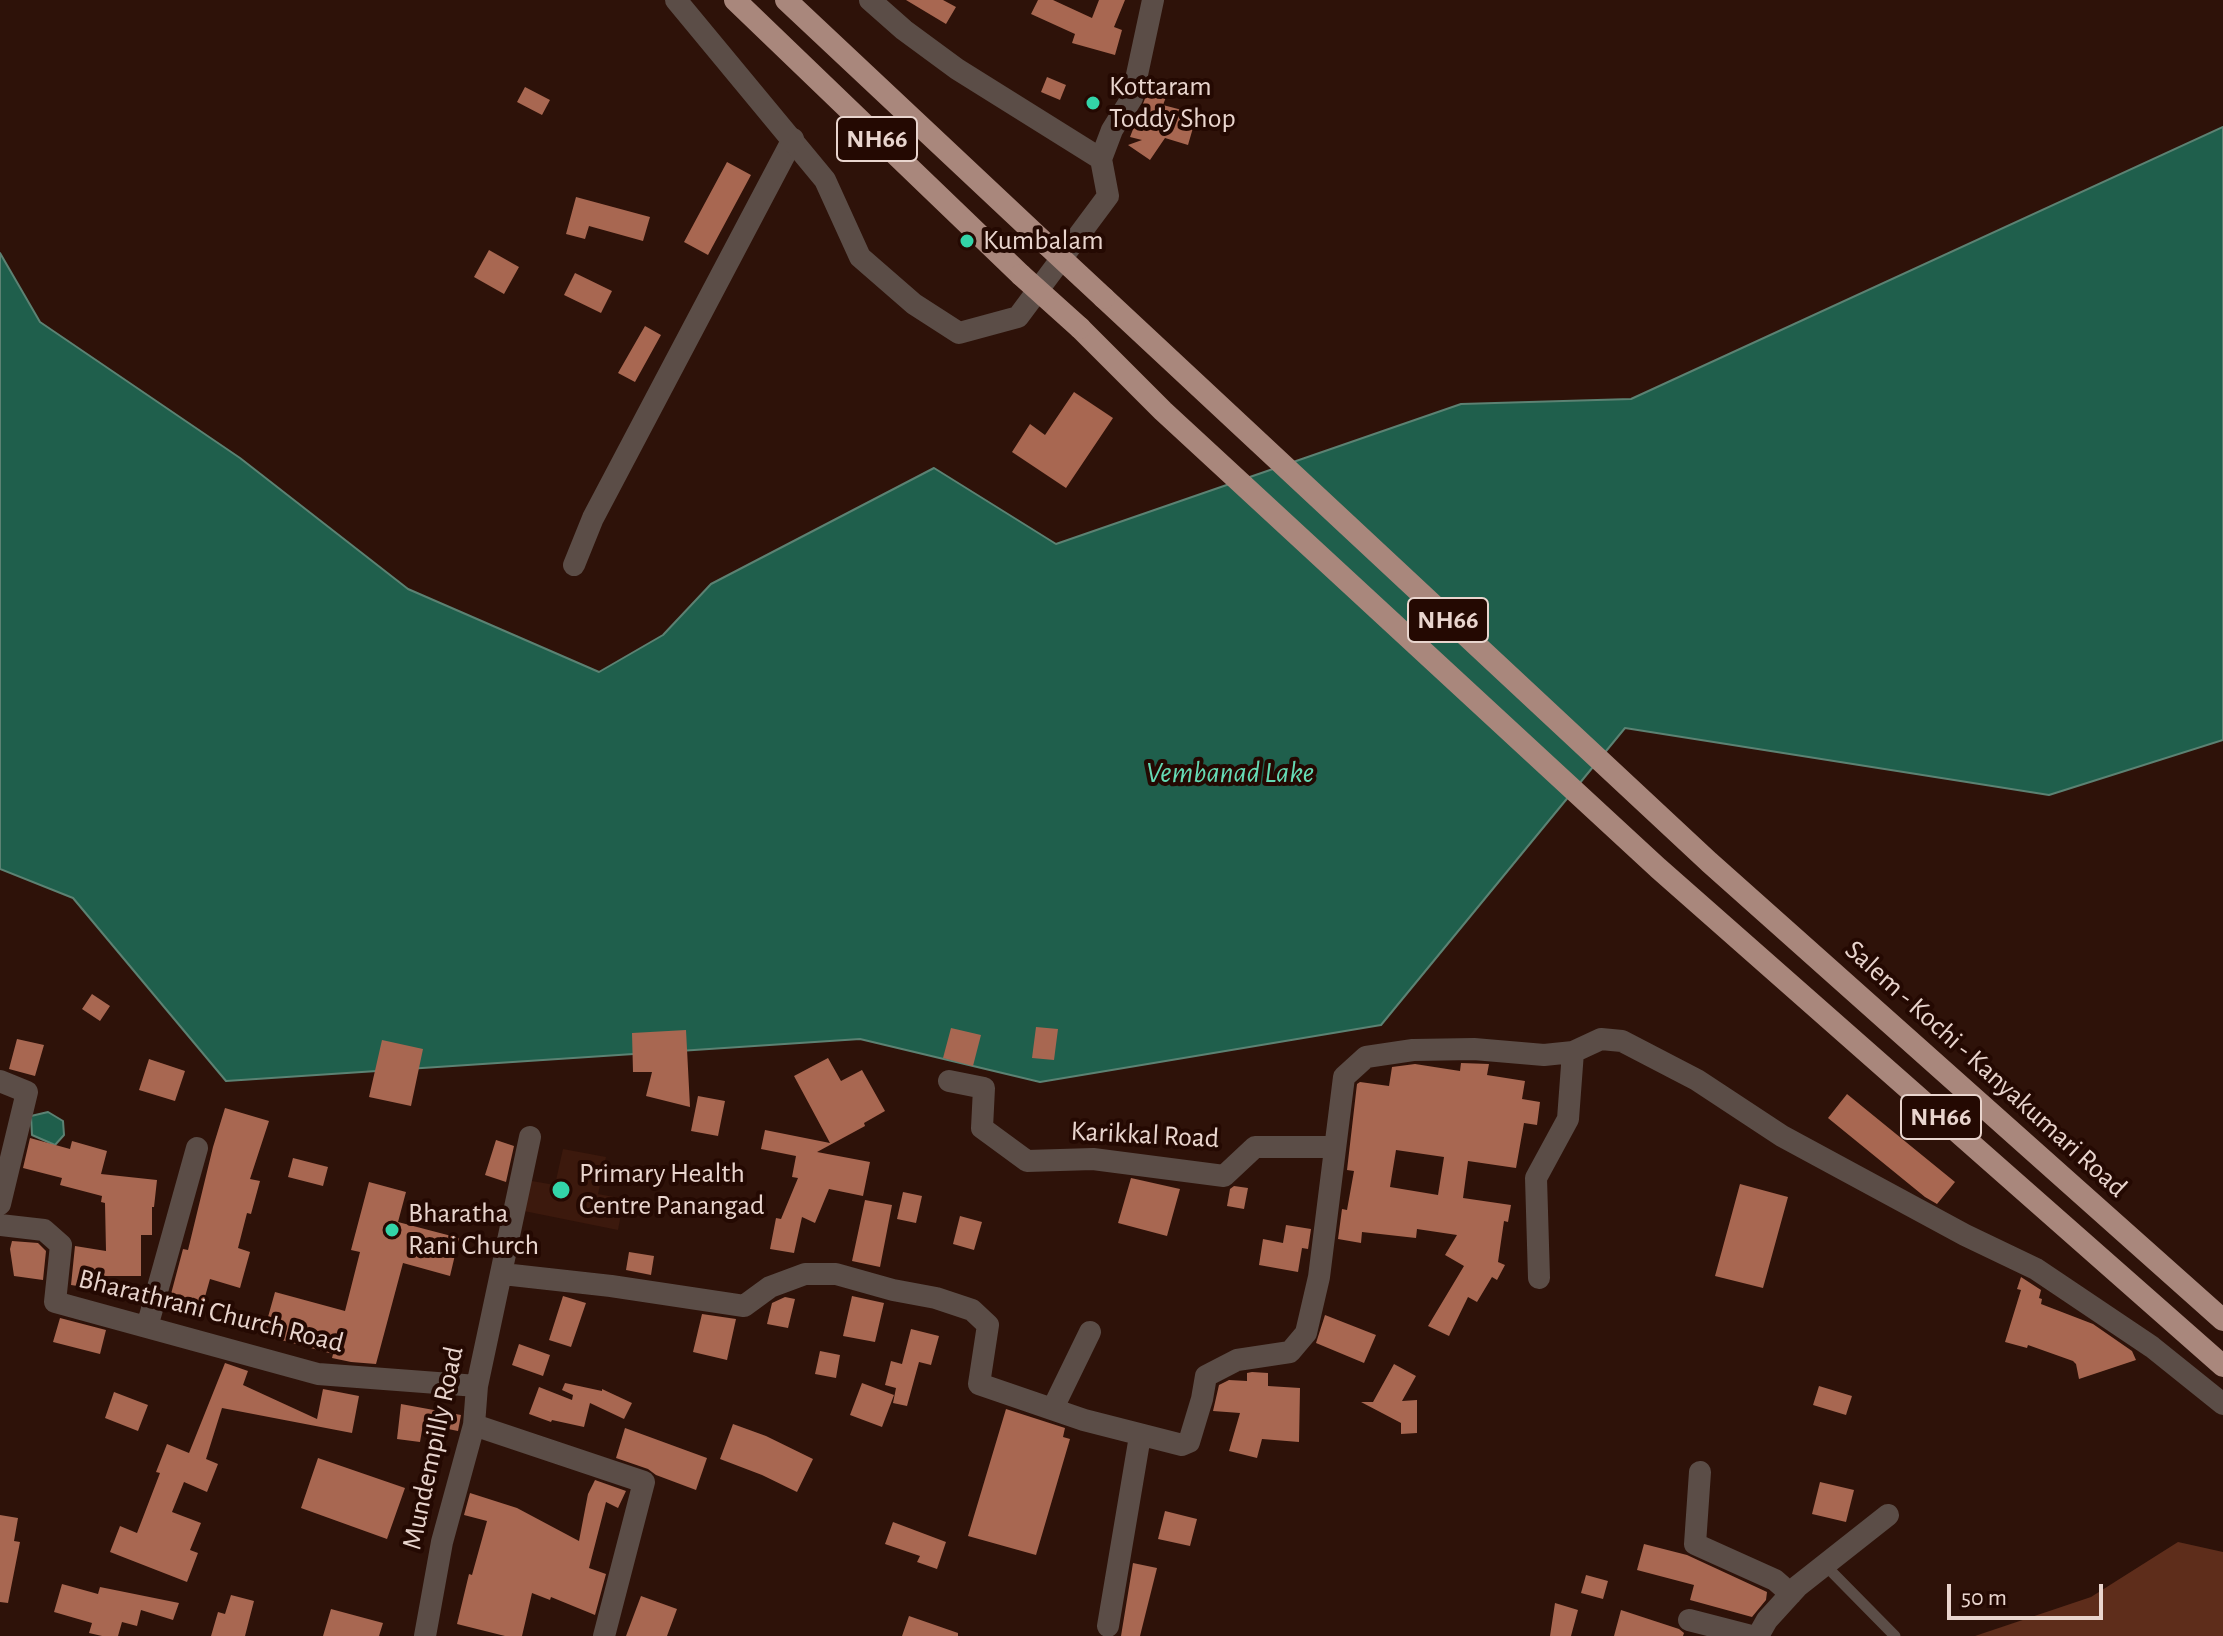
<!DOCTYPE html>
<html>
<head>
<meta charset="utf-8">
<style>
	body { margin:0 }
	#map { position:relative; width:2223px; height:1636px; overflow:hidden; background:#2e1209; font-family:"Alegreya Sans",sans-serif }
	canvas { display:block }
	.scale { position:absolute; left:1947px; top:1584px; width:156px; height:36px; box-sizing:border-box; border:4px solid #e9d5ce; border-top:0; padding-left:10px; font-size:24px; line-height:28px; white-space:nowrap; color:#e9d5ce; -webkit-text-stroke:6px #240902; paint-order:stroke }
</style>
</head>
<body>
<div id="map">
<canvas width="2223" height="1636"></canvas>
<div class="scale">50 m</div>
</div>
<script>
const context = document.querySelector('canvas').getContext('2d');
context.lineJoin = 'round';
function fill(path, color) {
  context.fillStyle = color;
  context.fill(path, 'evenodd');
}
function poly(rows) {
  const path = new Path2D();
  for (const r of rows) {
    path.moveTo(r[0], r[1]);
    for (let i = 2; i < r.length; i += 2) path.lineTo(r[i], r[i + 1]);
  }
  return path;
}
function stroke(path, color, width, dash) {
  context.strokeStyle = color;
  context.lineWidth = width;
  context.lineCap = dash ? 'butt' : 'round';
  context.setLineDash(dash || []);
  context.stroke(path);
}
function label(font, color, halo, rows, align = 'center') {
  context.font = font + ' "Alegreya Sans",sans-serif';
  context.lineWidth = 8;
  context.setLineDash([]);
  context.textBaseline = 'middle';
  context.strokeStyle = halo;
  context.fillStyle = color;
  for (const [text, x, y, turn = 0] of rows) {
    context.save();
    context.translate(x, y);
    context.rotate((+turn || 0) * Math.PI / 180);
    context.textAlign = isNaN(turn) ? turn : align;
    if (halo) context.strokeText(text, 0, 0);
    context.fillText(text, 0, 0);
    context.restore();
  }
}
const built = poly([
	[563,1149,606,1157,598,1194,624,1199,618,1230,519,1210,526,1180,555,1185]
]);
const green = poly([
	[2178,1542,2223,1552,2223,1636,1975,1636,2091,1597]
]);
const water = poly([
	[2223,127,2223,740,2049,795,1625,728,1381,1025,1040,1082,860,1039,226,1081,73,898,0,869,0,253,40,322,240,458,408,589,599,672,663,635,711,584,934,468,1056,544,1461,404,1631,399,2223,127],
	[48,1112,63,1121,64,1135,55,1145,32,1135,31,1116,48,1112]
]);
const building = poly([
	[906,0,943,0,956,7,946,24],
	[1038,0,1053,0,1092,18,1099,0,1125,0,1114,27,1122,30,1115,55,1072,43,1075,34,1031,14],
	[1047,77,1066,85,1060,100,1041,92],
	[525,87,550,100,542,115,517,102],
	[1148,91,1166,97,1163,105,1197,114,1188,145,1165,138,1150,160,1128,145,1142,140,1130,137],
	[727,162,751,175,708,255,684,242],
	[576,197,650,217,643,241,589,226,585,239,566,234],
	[489,250,519,267,504,294,474,277],
	[575,273,612,291,601,313,564,295],
	[645,326,661,335,635,382,618,373],
	[1074,392,1113,418,1066,488,1012,452,1030,424,1045,435],
	[92,994,110,1006,100,1021,82,1009],
	[1036,1027,1058,1029,1054,1060,1032,1058],
	[951,1028,981,1035,973,1066,943,1058],
	[686,1030,690,1107,646,1096,652,1072,633,1072,632,1033],
	[17,1039,44,1045,35,1076,9,1069],
	[382,1040,423,1049,411,1106,369,1097],
	[828,1058,841,1081,862,1070,885,1111,864,1123,865,1126,817,1152,870,1162,863,1196,829,1189,815,1223,802,1217,794,1253,770,1249,776,1218,781,1219,798,1178,792,1177,796,1156,761,1149,765,1130,830,1143,794,1076],
	[149,1059,185,1071,175,1101,139,1090],
	[1461,1063,1489,1064,1487,1075,1525,1081,1522,1099,1540,1102,1537,1125,1524,1123,1516,1168,1468,1161,1463,1198,1511,1205,1508,1222,1504,1221,1498,1262,1505,1265,1497,1280,1492,1277,1477,1302,1468,1297,1449,1336,1428,1326,1464,1266,1445,1255,1457,1235,1417,1229,1416,1238,1362,1232,1361,1243,1338,1239,1342,1209,1347,1210,1354,1171,1347,1170,1357,1084,1360,1082,1389,1086,1392,1067,1415,1064,1460,1071],
	[1396,1150,1444,1157,1438,1195,1390,1187],
	[1847,1094,1955,1182,1937,1204,1925,1197,1828,1118],
	[698,1096,725,1101,718,1136,691,1131],
	[225,1108,269,1121,250,1179,260,1181,251,1214,247,1213,238,1248,250,1252,240,1288,210,1279,199,1318,167,1309,183,1249,188,1250,213,1147],
	[30,1138,70,1149,72,1141,107,1151,101,1174,157,1180,154,1207,152,1207,152,1235,141,1235,141,1276,99,1276,97,1289,71,1285,75,1246,106,1251,105,1203,101,1202,102,1196,60,1185,62,1178,23,1168],
	[496,1140,514,1146,506,1182,485,1175],
	[293,1158,328,1167,323,1186,288,1177],
	[1131,1178,1180,1189,1167,1236,1118,1223],
	[369,1182,406,1192,398,1222,459,1238,450,1276,403,1263,376,1364,351,1362,332,1358,333,1354,263,1335,275,1292,345,1311,360,1252,351,1250],
	[1740,1184,1788,1197,1763,1288,1715,1276],
	[1234,1186,1248,1188,1244,1209,1227,1206,1230,1189],
	[903,1192,922,1196,916,1223,897,1219],
	[865,1200,892,1205,880,1267,852,1261],
	[960,1216,982,1222,974,1250,953,1244],
	[1286,1225,1311,1229,1308,1249,1302,1248,1298,1272,1259,1265,1263,1239,1283,1243],
	[12,1241,38,1243,46,1251,43,1280,14,1276,10,1249],
	[629,1252,654,1256,651,1275,626,1270],
	[2021,1277,2041,1290,2039,1298,2042,1299,2041,1304,2093,1324,2132,1351,2136,1360,2079,1379,2076,1364,2073,1361,2028,1345,2027,1348,2005,1342,2021,1290,2017,1289],
	[563,1296,586,1303,571,1347,549,1340],
	[852,1296,884,1303,875,1342,843,1336],
	[785,1297,795,1299,788,1328,767,1324,772,1303],
	[702,1314,736,1319,727,1360,693,1352],
	[1325,1315,1376,1335,1364,1363,1316,1343],
	[60,1318,106,1330,100,1354,53,1342],
	[911,1329,939,1336,931,1365,919,1362,907,1406,893,1403,896,1388,885,1385,891,1361,902,1364],
	[519,1344,550,1355,543,1376,512,1365],
	[820,1351,840,1355,836,1378,815,1374],
	[225,1363,248,1371,243,1385,317,1419,323,1389,359,1396,352,1433,222,1408,206,1459,218,1464,207,1492,184,1482,172,1512,201,1523,190,1550,198,1553,187,1582,110,1552,120,1526,137,1533,160,1473,156,1472,167,1444,189,1453],
	[1394,1364,1416,1376,1402,1401,1417,1400,1417,1433,1401,1434,1401,1423,1361,1402,1373,1402],
	[1252,1372,1268,1373,1268,1386,1300,1388,1299,1442,1262,1439,1257,1458,1229,1451,1240,1413,1213,1411,1219,1385,1229,1380,1247,1381,1247,1373],
	[565,1383,602,1391,602,1389,632,1403,624,1419,590,1403,584,1427,552,1420,551,1422,529,1414,539,1387,572,1400,573,1395,562,1390],
	[862,1383,894,1395,882,1427,850,1415],
	[1819,1386,1852,1396,1846,1415,1813,1405],
	[114,1392,148,1405,138,1431,105,1418],
	[401,1404,461,1415,458,1431,423,1424,420,1442,397,1439],
	[1006,1409,1065,1428,1063,1437,1070,1439,1036,1555,968,1536],
	[733,1424,766,1436,813,1459,797,1492,762,1475,720,1459],
	[625,1428,707,1458,696,1490,656,1475,648,1469,616,1458],
	[318,1458,405,1488,387,1539,301,1508],
	[595,1480,626,1491,618,1508,606,1502,589,1568,606,1574,595,1615,551,1597,550,1600,532,1593,522,1636,505,1636,457,1624,469,1574,472,1575,487,1521,464,1515,470,1493,517,1508,579,1541,588,1494],
	[1820,1482,1854,1490,1846,1522,1812,1514],
	[1165,1511,1197,1519,1190,1546,1158,1539],
	[0,1515,18,1518,14,1541,20,1542,8,1603,0,1602],
	[893,1522,946,1542,937,1569,917,1562,920,1556,885,1544],
	[1644,1544,1687,1555,1767,1592,1766,1600,1752,1617,1690,1600,1694,1585,1637,1570],
	[1133,1563,1157,1568,1140,1636,1121,1636],
	[1586,1575,1608,1581,1603,1599,1581,1593],
	[62,1584,98,1594,100,1587,179,1603,173,1620,141,1610,137,1626,122,1622,118,1636,102,1636,89,1633,92,1623,54,1612],
	[231,1595,254,1601,245,1636,211,1636,218,1612,225,1614],
	[641,1596,677,1609,667,1636,626,1636],
	[1555,1603,1578,1610,1571,1636,1550,1636],
	[331,1609,383,1623,379,1636,323,1636],
	[1621,1610,1679,1629,1684,1633,1683,1636,1614,1636],
	[909,1616,958,1633,958,1636,902,1636]
]);
const service = poly([
	[1825,1565,1895,1636]
]);
const minor = poly([
	[574,565,593,518,793,139],
	[0,1081,27,1092,0,1204],
	[949,1081,984,1088,982,1128,1027,1161,1093,1159,1224,1176,1255,1147,1334,1147],
	[0,1225,44,1230,61,1245,55,1302,318,1374,477,1386],
	[503,1274,611,1286,744,1306,770,1287,805,1274,836,1274,893,1290,936,1298,972,1310,988,1325,979,1384,1084,1420,1182,1445,1189,1442,1202,1399,1206,1376,1237,1360,1290,1352,1306,1333,1319,1277,1344,1077,1366,1057,1413,1050,1474,1049,1544,1055,1573,1052,1601,1039,1622,1041,1697,1080,1782,1136,1965,1235,2036,1269,2152,1347,2223,1404],
	[1539,1278,1536,1178,1568,1119,1573,1052],
	[147,1327,197,1148],
	[1053,1408,1090,1332],
	[474,1425,644,1482,604,1636],
	[1700,1472,1695,1544,1775,1580,1791,1594],
	[1689,1620,1751,1636],
	[1108,1626,1140,1436],
	[425,1636,442,1542,474,1425,477,1386,530,1137],
	[1758,1636,1767,1620,1798,1586,1888,1515]
]);
const tertiary = poly([
	[676,0,825,180,860,257,914,304,959,333,1018,317,1108,196,1101,159,957,69,904,30,870,0],
	[1101,159,1112,130,1132,98,1153,0]
]);
const trunk = poly([
	[735,0,1021,275],
	[786,0,1047,245],
	[1104,298,1709,862,2223,1320],
	[1080,328,1163,411,1658,868,2223,1366]
]);
const trunkBridge = poly([
	[1047,245,1104,298],
	[1021,275,1080,328]
]);
const markers = [
	[1093,103,8,"#33d4a8"],
	[967,241,8,"#33d4a8"],
	[561,1190,10,"#33d4a8"],
	[392,1230,8,"#33d4a8"]
];
const shields = [
	[877,139,80],
	[1448,620,80],
	[1941,1117,80]
];
const shieldNames = [
	["NH66",877,139],
	["NH66",1448,620],
	["NH66",1941,1117]
];
const poiNames = [
	["Kottaram",1109,87],
	["Toddy Shop",1109,119],
	["Kumbalam",983,241],
	["Primary Health",579,1174],
	["Centre Panangad",579,1206],
	["Bharatha",408,1214],
	["Rani Church",408,1246]
];
const streetNames = [
	["Salem - Kochi - Kanyakumari Road",1986,1069,42],
	["Karikkal Road",1145,1135,3],
	["Bharathrani Church Road",211,1311,14],
	["Mundempilly Road",433,1448,-78]
];
const waterNames = [
	["Vembanad Lake",1230,773]
];
fill(built, '#3c190d');
fill(green, '#5e2d1b');
fill(water, '#1f5f4c');
stroke(water, '#5c8273', 2);
fill(building, '#a86751');
stroke(service, '#5b4d47', 11);
stroke(minor, '#5b4d47', 22);
stroke(tertiary, '#5b4d47', 22);
stroke(trunk, '#a9877c', 22);
stroke(trunkBridge, '#a9877c', 22);
for (const [x, y, r, color] of markers) {
  const dot = new Path2D();
  dot.arc(x, y, r, 0, 2 * Math.PI);
  context.fillStyle = color;
  context.fill(dot);
  stroke(dot, '#240902', 3);
}
for (const [x, y, w] of shields) {
  const box = new Path2D();
  box.roundRect(x - w / 2, y - 22, w, 44, 6);
  context.fillStyle = '#240902';
  context.fill(box);
  stroke(box, '#e9d5ce', 2);
}
label('bold 26px', '#e9d5ce', null, shieldNames);
label('28px', '#e9d5ce', '#240902', poiNames, 'left');
label('28px', '#e9d5ce', '#240902', streetNames);
label('italic 30px', '#65dab4', '#240902', waterNames);
</script>
</body>
</html>
